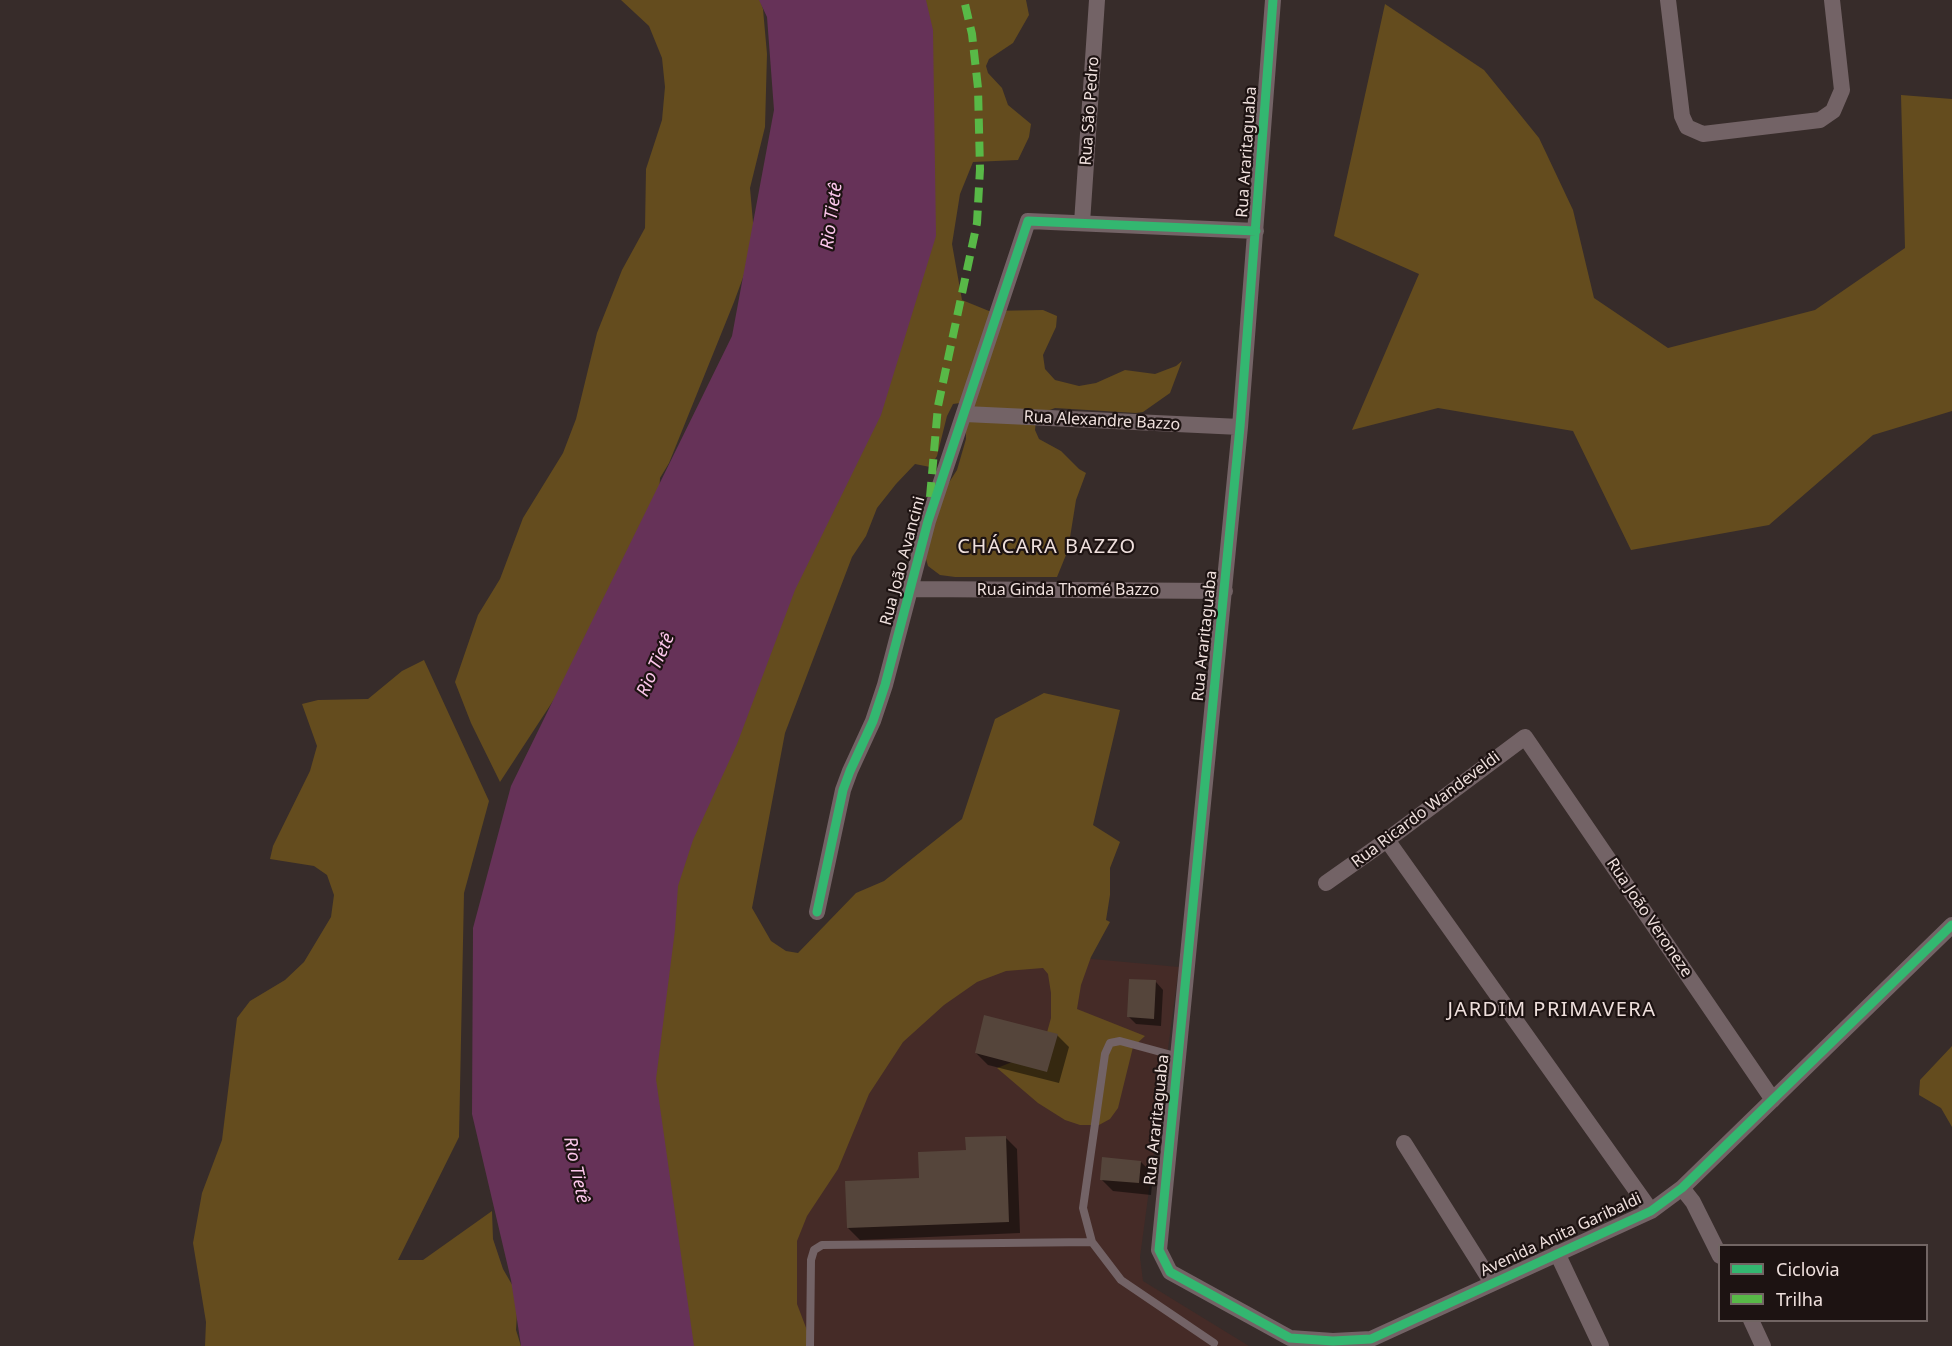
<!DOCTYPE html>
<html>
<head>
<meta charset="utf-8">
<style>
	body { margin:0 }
	#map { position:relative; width:1952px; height:1346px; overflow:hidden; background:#372c2a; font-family:"Noto Sans",sans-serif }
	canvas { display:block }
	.legend { position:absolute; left:1718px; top:1244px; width:210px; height:78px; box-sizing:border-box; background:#1d1312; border:2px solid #716563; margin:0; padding:8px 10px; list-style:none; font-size:18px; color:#efe0dd }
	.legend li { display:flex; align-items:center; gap:12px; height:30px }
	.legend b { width:30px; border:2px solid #716563 }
</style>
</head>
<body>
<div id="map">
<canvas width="1952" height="1346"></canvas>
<ul class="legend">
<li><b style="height:8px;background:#33b770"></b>Ciclovia</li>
<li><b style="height:8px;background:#58b947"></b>Trilha</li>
</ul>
</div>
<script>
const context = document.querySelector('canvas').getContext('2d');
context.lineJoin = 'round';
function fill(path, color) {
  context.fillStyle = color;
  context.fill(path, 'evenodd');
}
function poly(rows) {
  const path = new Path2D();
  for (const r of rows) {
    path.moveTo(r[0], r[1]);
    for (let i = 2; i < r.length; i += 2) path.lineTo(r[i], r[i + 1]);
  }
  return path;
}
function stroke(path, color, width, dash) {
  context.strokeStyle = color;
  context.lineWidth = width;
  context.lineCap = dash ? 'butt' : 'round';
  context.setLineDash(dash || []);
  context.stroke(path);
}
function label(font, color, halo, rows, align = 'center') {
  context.font = font + ' "Noto Sans",sans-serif';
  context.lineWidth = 4.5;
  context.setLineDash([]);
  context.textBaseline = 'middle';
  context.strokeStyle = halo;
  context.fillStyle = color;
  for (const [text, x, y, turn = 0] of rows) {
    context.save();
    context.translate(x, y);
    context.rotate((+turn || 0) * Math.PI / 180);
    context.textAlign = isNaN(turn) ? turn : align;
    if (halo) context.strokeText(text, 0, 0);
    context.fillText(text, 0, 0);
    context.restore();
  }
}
const built = poly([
	[995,950,1179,967,1140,1257,1143,1281,1249,1346,769,1346,818,1115]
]);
const forest = poly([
	[621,0,760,0,763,9,767,54,765,127,750,188,755,245,734,302,669,463,660,478,659,498,583,655,500,782,471,723,455,682,478,615,500,579,523,518,563,453,576,419,597,333,622,270,645,228,646,169,662,120,665,87,662,58,649,26],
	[865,0,1026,0,1029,15,1013,43,989,59,986,66,988,73,1002,88,1008,105,1031,124,1029,137,1018,160,973,162,960,194,952,244,962,300,989,311,1043,310,1057,316,1056,327,1043,355,1045,369,1055,380,1079,386,1096,383,1125,370,1155,374,1176,366,1182,361,1170,393,1143,412,1136,413,1055,408,1042,413,1036,420,1035,430,1039,439,1061,451,1079,469,1086,473,1076,500,1068,550,1057,577,955,577,940,575,928,566,924,552,939,498,957,470,966,439,965,408,960,403,953,404,947,416,937,456,930,467,915,464,896,484,877,508,866,536,852,557,785,733,752,908,771,941,786,951,798,953,856,893,884,881,962,819,995,719,1044,693,1120,710,1093,825,1120,842,1110,868,1110,895,1106,920,1110,922,1091,957,1081,985,1077,1009,1145,1036,1133,1047,1118,1108,1110,1119,1099,1125,1080,1125,1065,1120,1038,1103,997,1068,1030,1055,1046,1036,1051,1018,1051,993,1048,974,1043,968,1006,971,977,982,944,1005,903,1042,869,1094,838,1169,807,1216,797,1241,797,1304,813,1346,679,1346,619,966],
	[1385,4,1484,70,1539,138,1573,210,1594,298,1668,348,1815,310,1905,248,1901,95,1952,99,1952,411,1873,435,1769,525,1631,550,1573,431,1438,408,1352,430,1419,274,1334,236],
	[424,660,489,801,464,893,459,1137,398,1260,423,1260,492,1211,493,1239,503,1269,518,1295,516,1330,521,1346,205,1346,206,1322,193,1243,202,1193,222,1140,237,1018,250,1001,285,980,304,962,331,917,334,895,327,875,314,866,270,859,273,846,310,771,317,746,302,704,318,700,368,699,402,671],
	[1952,1046,1952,1127,1941,1108,1919,1095,1920,1080]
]);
const water = poly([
	[759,0,926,0,933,30,936,236,881,415,795,590,737,744,693,840,678,886,675,930,656,1079,694,1346,521,1346,511,1280,472,1114,473,928,511,786,732,336,774,110,767,17]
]);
const shadow = poly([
	[1156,982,1163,990,1161,1026,1136,1024,1128,1016],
	[1057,1035,1069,1047,1059,1083,988,1065,976,1053],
	[1005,1137,1017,1149,1020,1233,860,1240,848,1228,921,1180,967,1151],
	[1141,1162,1153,1174,1151,1195,1113,1191,1101,1179]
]);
const building = poly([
	[1129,979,1156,980,1154,1019,1127,1017],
	[984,1015,1058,1034,1047,1072,975,1053],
	[1006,1136,1009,1222,847,1228,845,1181,919,1178,918,1152,966,1150,965,1137],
	[1102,1157,1141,1161,1139,1183,1100,1180]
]);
const lane = poly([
	[1179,1057,1120,1041,1110,1043,1105,1054,1083,1208,1092,1242,1121,1280,1214,1343],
	[810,1346,811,1260,814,1250,822,1245,1092,1242]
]);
const street = poly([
	[1273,0,1240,427,1159,1250,1170,1272,1290,1338,1333,1341,1371,1339,1651,1211,1682,1188,1952,925],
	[1668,0,1682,116,1687,127,1703,134,1820,120,1833,111,1842,90,1832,0],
	[1082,223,1097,0],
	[965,414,1240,427],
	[911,589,1225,591],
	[1387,840,1651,1211],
	[1326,883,1387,840,1525,737,1773,1100],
	[817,912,843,790,850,771,873,721,885,685,928,521,1028,221,1256,231],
	[1404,1143,1492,1283],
	[1682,1188,1693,1202,1720,1256],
	[1557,1253,1601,1346],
	[1751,1320,1763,1346]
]);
const quiet = poly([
	[930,497,938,406,977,223,980,169,978,88,972,34,964,0]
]);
const cycleway = poly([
	[1273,0,1240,427,1159,1250,1170,1272,1290,1338,1333,1341,1371,1339,1651,1211,1682,1188,1952,925],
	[817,912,843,790,850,771,873,721,885,685,928,521,1028,221,1256,231]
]);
const streetNames = [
	["Rua São Pedro",1090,111,-86],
	["Rua Araritaguaba",1247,152,-86],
	["Rua Alexandre Bazzo",1102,421,3],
	["Rua João Avancini",903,561,-75],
	["Rua Ginda Thomé Bazzo",1068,590],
	["Rua Araritaguaba",1205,636,-84],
	["Rua Ricardo Wandeveldi",1426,810,-37],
	["Rua João Veroneze",1649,918,56],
	["Rua Araritaguaba",1157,1120,-84],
	["Avenida Anita Garibaldi",1561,1235,-25]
];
const waterNames = [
	["Rio Tietê",832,216,-82],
	["Rio Tietê",656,665,-66],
	["Rio Tietê",576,1170,78]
];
const quarterNames = [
	["CHÁCARA BAZZO",1047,547],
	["JARDIM PRIMAVERA",1552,1010]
];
fill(built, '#452b27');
fill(forest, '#644c1e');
fill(water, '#663258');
fill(shadow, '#0007');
fill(building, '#55453b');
stroke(lane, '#736366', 8);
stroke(street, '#736366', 16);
stroke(quiet, '#58b947', 8, [15, 8]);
stroke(cycleway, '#33b770', 9);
label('16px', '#efe0dd', '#1d1312', streetNames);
label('italic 18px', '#fcc7eb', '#1d1312', waterNames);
context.letterSpacing = '1.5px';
label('20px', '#efe0dd', '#1d1312', quarterNames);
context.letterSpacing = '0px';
</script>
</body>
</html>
